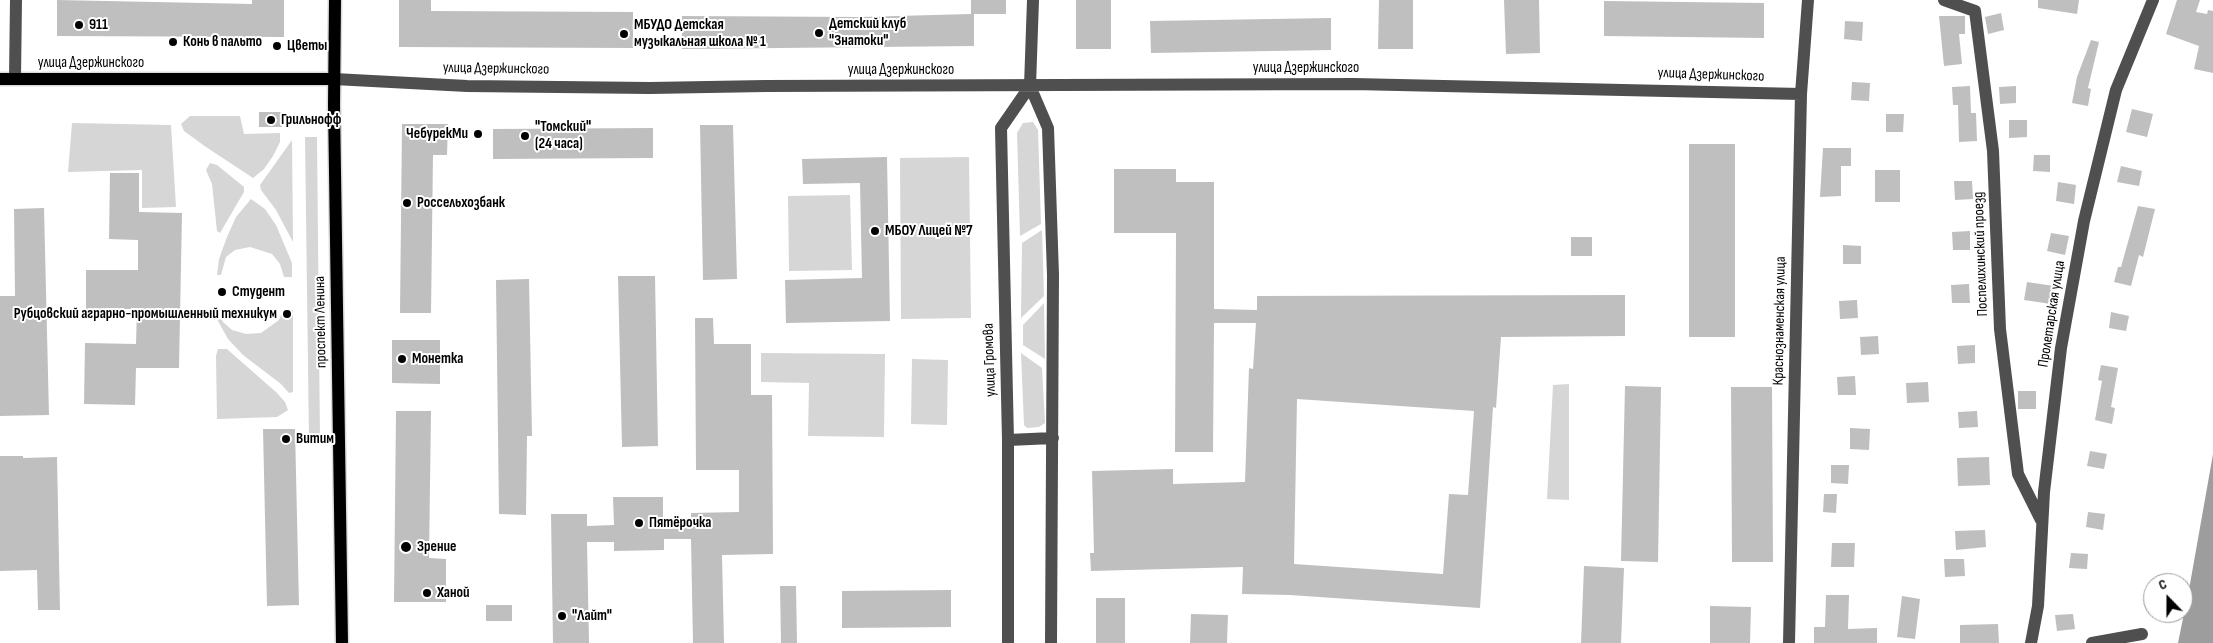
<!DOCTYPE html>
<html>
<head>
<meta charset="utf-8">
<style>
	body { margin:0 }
	#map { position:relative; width:2213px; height:643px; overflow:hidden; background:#fff; font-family:"Sofia Sans Condensed",sans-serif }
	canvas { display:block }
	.north { position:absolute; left:2143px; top:573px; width:50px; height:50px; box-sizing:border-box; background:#fff; border:1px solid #999; border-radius:50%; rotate:338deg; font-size:14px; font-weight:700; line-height:20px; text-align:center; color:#000 }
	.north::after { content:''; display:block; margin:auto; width:18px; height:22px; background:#000; clip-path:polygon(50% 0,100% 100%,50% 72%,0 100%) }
</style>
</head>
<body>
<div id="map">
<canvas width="2213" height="643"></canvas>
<div class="north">С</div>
</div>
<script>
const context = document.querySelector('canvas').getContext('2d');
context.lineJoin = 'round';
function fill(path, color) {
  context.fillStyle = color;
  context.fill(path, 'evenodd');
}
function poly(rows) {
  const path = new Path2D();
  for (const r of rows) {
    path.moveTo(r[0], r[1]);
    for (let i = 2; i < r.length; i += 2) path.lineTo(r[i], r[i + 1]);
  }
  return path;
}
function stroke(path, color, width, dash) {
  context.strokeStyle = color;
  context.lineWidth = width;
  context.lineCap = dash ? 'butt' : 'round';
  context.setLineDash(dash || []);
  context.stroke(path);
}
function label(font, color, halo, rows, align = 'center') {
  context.font = font + ' "Sofia Sans Condensed",sans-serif';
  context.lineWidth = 4;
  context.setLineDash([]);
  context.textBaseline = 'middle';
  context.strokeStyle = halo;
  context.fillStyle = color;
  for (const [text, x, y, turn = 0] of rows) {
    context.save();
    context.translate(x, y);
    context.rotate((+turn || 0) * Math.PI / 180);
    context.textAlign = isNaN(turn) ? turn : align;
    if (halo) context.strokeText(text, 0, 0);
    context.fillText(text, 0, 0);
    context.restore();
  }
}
const green = poly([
	[190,116,240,116,244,134,280,133,280,142,273,156,264,169,253,178,206,147,184,131,181,124],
	[1033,122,1038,130,1041,224,1020,236,1017,133,1023,123],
	[72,123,171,125,176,207,142,208,142,170,68,172],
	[305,137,317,137,320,442,309,443],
	[292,140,293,242,276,210,261,190,260,185],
	[969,157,971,318,901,319,900,158],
	[210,163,217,165,244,187,244,192,220,233,217,231,212,184,206,170],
	[850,195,852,270,789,271,788,196],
	[251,199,265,209,276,225,292,263,292,277,284,277,280,264,272,254,250,247,235,250,226,257,221,275,217,275,219,259,227,237,236,217],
	[1042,230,1044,296,1021,318,1022,243],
	[1044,303,1045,359,1023,345,1023,325],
	[217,310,223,322,232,330,246,334,261,333,279,320,283,310,293,310,293,392,289,393,281,384,243,355,228,339,218,321],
	[218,349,227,349,277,393,285,402,288,410,277,417,217,419,216,356],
	[761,353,885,354,884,437,808,436,809,383,761,382],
	[1021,353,1042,368,1045,423,1039,427,1027,428,1024,425],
	[912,359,948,360,947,425,911,424],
	[1569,384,1569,500,1547,499,1553,385]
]);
const water = poly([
	[2213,454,2213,643,2178,643,2190,584]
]);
const building = poly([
	[57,0,252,4,252,0,284,0,284,37,57,36],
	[399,0,431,0,431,11,633,12,633,48,399,47],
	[971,0,1006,0,1006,14,974,14,974,46,682,49,682,16,860,17,971,14],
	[1076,0,1111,0,1111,49,1076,49],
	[1379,0,1413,0,1413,49,1378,49],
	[1504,0,1539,0,1540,53,1506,54],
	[2038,0,2079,0,2077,14,2038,8],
	[2177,0,2200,0,2196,12,2207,14,2208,10,2213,11,2213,73,2194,69,2199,46,2166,34],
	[1604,1,1764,3,1764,38,1604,36],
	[2001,13,2004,30,1988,34,1985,17],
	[1939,16,1965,16,1965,34,1959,34,1962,64,1944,66],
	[1331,18,1331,50,1151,53,1150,21],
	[1845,21,1863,22,1862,41,1844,39],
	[2091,40,2099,42,2088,88,2091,89,2088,106,2072,103,2077,77],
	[1852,82,1870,83,1869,101,1851,100],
	[1970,86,1971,113,1976,113,1977,141,1959,142,1958,105,1953,105,1952,87],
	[2016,86,2016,103,2000,104,1999,87],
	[2132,109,2153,114,2147,137,2126,132],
	[259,112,282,112,282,127,259,127],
	[1886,114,1904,114,1903,132,1886,132],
	[2009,120,2027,120,2027,137,2009,138],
	[402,124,448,124,447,155,433,155,431,313,400,313],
	[700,125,733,125,737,279,703,280],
	[653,128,653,158,493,159,493,129],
	[1689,144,1735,144,1735,337,1689,337],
	[1823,148,1851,148,1851,166,1841,166,1841,196,1820,197],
	[2034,155,2050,155,2050,172,2033,171],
	[887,157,890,321,786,323,785,280,862,278,860,183,803,184,802,159],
	[2121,166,2142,171,2139,186,2117,182],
	[1114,169,1176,169,1176,182,1214,182,1214,309,1257,310,1257,296,1625,295,1625,336,1501,337,1496,408,1493,407,1480,608,1290,595,1242,594,1243,567,1091,571,1090,553,1094,553,1092,471,1173,469,1173,484,1245,482,1249,368,1253,369,1256,323,1214,323,1213,452,1175,452,1176,233,1114,233],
	[1297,399,1474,411,1468,495,1449,494,1443,574,1294,564],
	[1875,170,1900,170,1900,202,1875,202],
	[110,173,139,173,139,212,182,213,179,368,136,368,135,405,84,404,85,343,136,344,137,309,86,309,86,270,138,270,138,240,109,239],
	[1954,181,1972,181,1973,199,1955,200],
	[2058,182,2076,185,2074,204,2056,201],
	[2138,206,2155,209,2143,257,2139,255,2131,286,2114,282,2118,267,2121,267],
	[44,208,49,415,0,416,0,296,15,296,14,209],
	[1970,231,1970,250,1953,250,1952,232],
	[2051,233,2069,236,2065,255,2047,251],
	[1571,237,1592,237,1592,256,1571,256],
	[1843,245,1861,246,1861,264,1843,264],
	[618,276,655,276,658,446,622,447],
	[529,279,532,436,527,436,526,515,499,514,496,280],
	[2027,282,2054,286,2051,304,2024,300],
	[1969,284,1970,303,1952,303,1951,285],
	[1857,300,1858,318,1840,319,1839,301],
	[2111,312,2129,316,2126,331,2109,328],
	[695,318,713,318,714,344,751,344,751,395,772,395,773,554,722,555,724,643,693,643,691,539,664,539,664,550,614,551,614,542,587,542,589,643,553,643,551,514,587,514,587,526,614,525,613,497,663,497,663,521,691,521,691,513,739,512,739,470,696,470],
	[1878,336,1879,354,1861,355,1860,337],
	[392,340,440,340,440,384,392,383],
	[1975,345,1975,363,1958,364,1957,346],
	[2101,365,2118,368,2111,407,2115,408,2112,424,2095,420,2102,381,2098,380],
	[1855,376,1856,395,1838,395,1837,377],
	[1928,382,1929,402,1907,403,1906,383],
	[1625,386,1661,387,1658,562,1621,561],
	[1731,387,1772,387,1773,562,1732,562],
	[2018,391,2036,391,2036,409,2018,409],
	[396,411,431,411,429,558,446,559,446,602,394,602],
	[1977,411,1978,427,1959,428,1958,412],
	[1850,428,1870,429,1869,450,1850,449],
	[263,429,295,429,299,605,267,606],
	[2090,451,2107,454,2104,469,2087,466],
	[0,456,23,456,23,458,57,457,60,610,38,610,37,570,0,571],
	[1989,457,1990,485,1958,486,1957,458],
	[1831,465,1849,465,1848,484,1831,483],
	[1824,494,1837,494,1836,513,1823,512],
	[2088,512,2105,514,2103,530,2086,527],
	[1985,530,1986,547,1956,550,1955,531],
	[1832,543,1855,543,1854,567,1831,567],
	[2071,553,2088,554,2087,569,2069,568],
	[1944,559,1964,559,1965,576,1945,577],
	[1584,566,1624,568,1621,643,1581,643],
	[780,586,796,586,797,643,781,643],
	[951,590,951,627,842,628,842,591],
	[1826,595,1849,595,1848,629,1877,628,1877,643,1814,643,1814,627,1825,627],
	[1902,596,1920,599,1915,639,1897,637],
	[1096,598,1125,598,1125,643,1096,643],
	[486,605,512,605,512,621,486,621],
	[1710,606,1751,607,1750,643,1710,643],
	[1191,614,1228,615,1227,643,1190,643],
	[2073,614,2075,629,2057,631,2055,615],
	[1998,624,1999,643,1960,643,1960,625]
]);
const minor = poly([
	[1033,0,1030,86,1048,128,1053,275,1051,643],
	[1944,0,1975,11,1993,151,2000,329,2018,474,2041,520],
	[15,79,16,0],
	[334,79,467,86,650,88,766,86,1354,84,1801,94],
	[1008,440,1053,438],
	[1008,643,1008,440,1001,128,1030,86],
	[1789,643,1801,94,1808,0],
	[2031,643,2038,606,2044,492,2061,348,2084,221,2116,90,2153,0],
	[2092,643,2142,634]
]);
const major = poly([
	[335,0,334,105,342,643],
	[0,79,334,79]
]);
const markers = [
	[79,25,5,"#000"],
	[819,33,5,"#000"],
	[624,34,5,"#000"],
	[173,42,5,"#000"],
	[277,46,5,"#000"],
	[271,120,5,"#000"],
	[478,134,5,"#000"],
	[525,136,5,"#000"],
	[407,203,5,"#000"],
	[875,231,5,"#000"],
	[222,292,5,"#000"],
	[287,314,5,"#000"],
	[402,359,5,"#000"],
	[286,439,5,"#000"],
	[639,523,5,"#000"],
	[406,547,6,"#000"],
	[427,593,5,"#000"],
	[562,616,5,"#000"]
];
const poiNames = [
	["Детский клуб",829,24],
	["\"Знатоки\"",829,41],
	["911",89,25],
	["МБУДО Детская",634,25],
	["музыкальная школа № 1",634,42],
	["Конь в пальто",183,42],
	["Цветы",287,46],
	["Грильнофф",281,120],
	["\"Томский\"",535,127],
	["(24 часа)",535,144],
	["ЧебурекМи",468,134,"right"],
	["Россельхозбанк",417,203],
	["МБОУ Лицей №7",885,231],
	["Студент",232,292],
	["Рубцовский аграрно-промышленный техникум",277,314,"right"],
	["Монетка",412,359],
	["Витим",296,439],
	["Пятёрочка",649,523],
	["Зрение",417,547],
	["Ханой",437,593],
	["\"Лайт\"",572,616]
];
const streetNames = [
	["улица Дзержинского",91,63],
	["улица Дзержинского",1306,68],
	["улица Дзержинского",496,69,1],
	["улица Дзержинского",901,70],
	["улица Дзержинского",1711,75,2],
	["Поспелихинский проезд",1981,254,-92],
	["Пролетарская улица",2052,314,-81],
	["Краснознаменская улица",1780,321,-89],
	["проспект Ленина",321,322,-91],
	["улица Громова",990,360,-92]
];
fill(green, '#d6d6d6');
fill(water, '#9d9d9d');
fill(building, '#bfbfbf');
stroke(major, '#dbdbdb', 15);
stroke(minor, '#4f4f4f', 12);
stroke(major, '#000', 12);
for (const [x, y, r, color] of markers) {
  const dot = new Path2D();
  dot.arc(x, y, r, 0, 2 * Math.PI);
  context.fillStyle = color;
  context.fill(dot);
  stroke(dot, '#fff', 2);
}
label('bold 15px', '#000', '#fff', poiNames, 'left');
label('15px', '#000', '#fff', streetNames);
</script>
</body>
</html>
